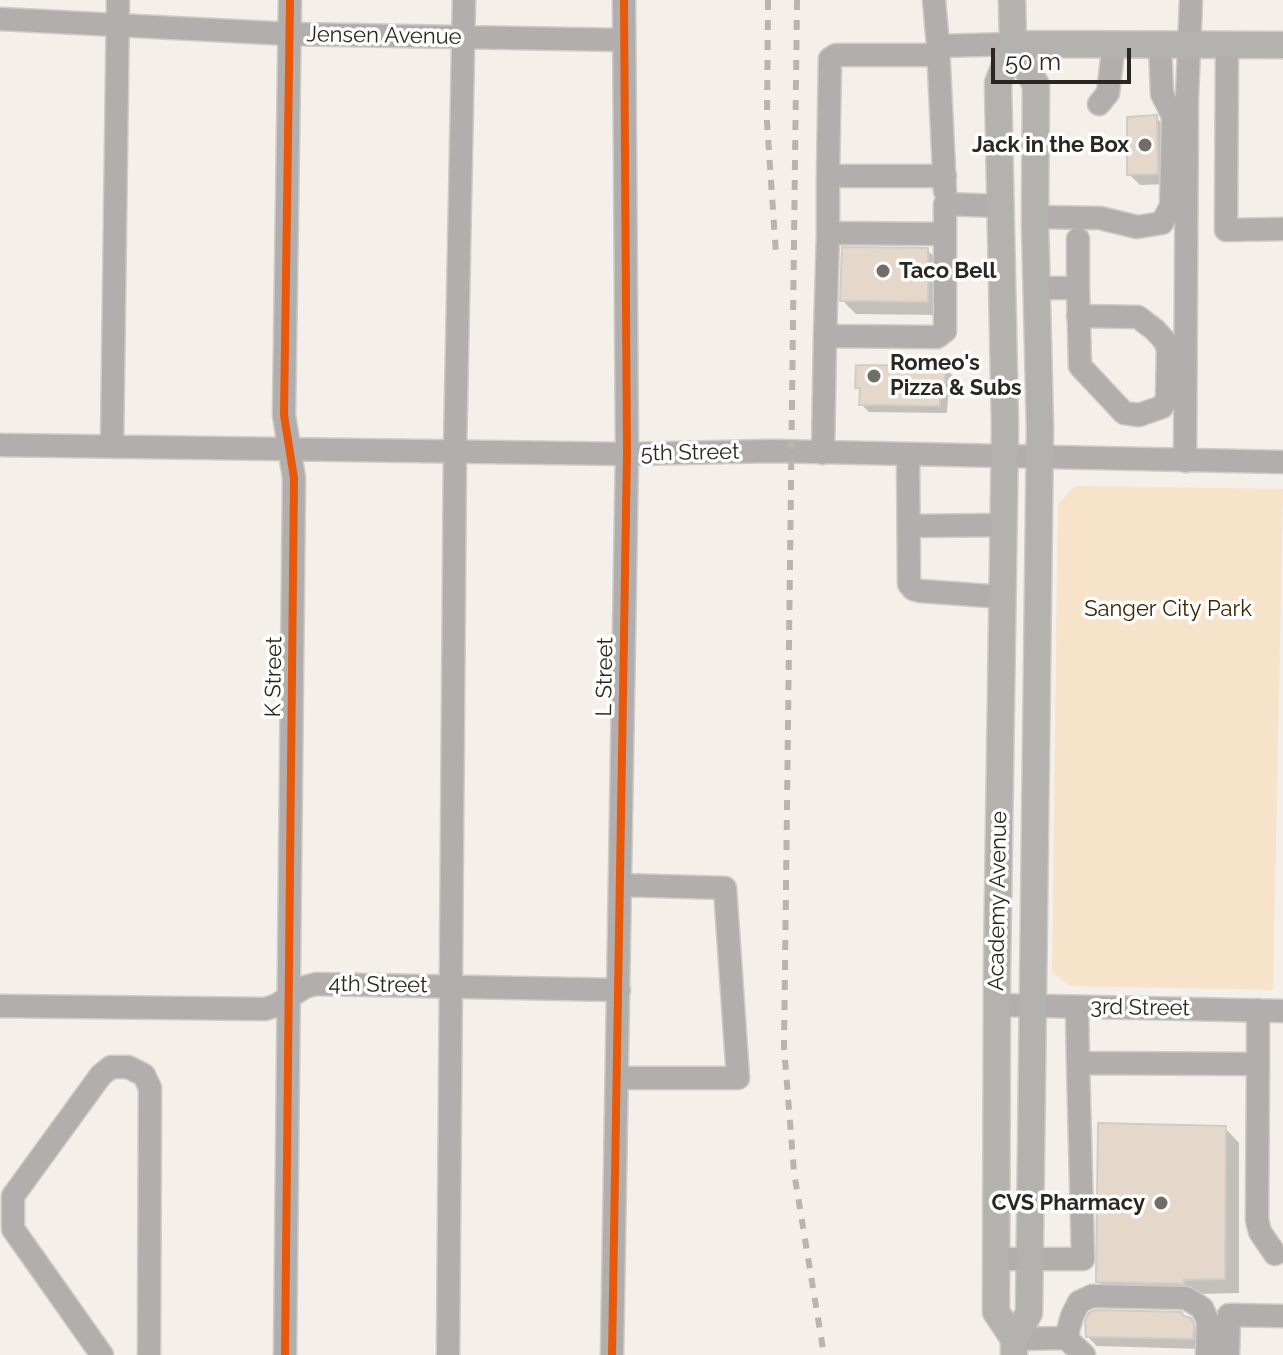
<!DOCTYPE html>
<html>
<head>
<meta charset="utf-8">
<style>
	body { margin:0 }
	#map { position:relative; width:1283px; height:1355px; overflow:hidden; background:#f4efe9; font-family:Raleway,sans-serif }
	canvas { display:block }
	.scale { position:absolute; left:991px; top:48px; width:140px; height:36px; box-sizing:border-box; border:4px solid #2a2723; border-top:0; padding-left:10px; font-size:24px; line-height:28px; white-space:nowrap; color:#2a2723; -webkit-text-stroke:6px #fefefe; paint-order:stroke }
</style>
</head>
<body>
<div id="map">
<canvas width="1283" height="1355"></canvas>
<div class="scale">50 m</div>
</div>
<script>
const context = document.querySelector('canvas').getContext('2d');
context.lineJoin = 'round';
function fill(path, color) {
  context.fillStyle = color;
  context.fill(path, 'evenodd');
}
function poly(rows) {
  const path = new Path2D();
  for (const r of rows) {
    path.moveTo(r[0], r[1]);
    for (let i = 2; i < r.length; i += 2) path.lineTo(r[i], r[i + 1]);
  }
  return path;
}
function stroke(path, color, width, dash) {
  context.strokeStyle = color;
  context.lineWidth = width;
  context.lineCap = dash ? 'butt' : 'round';
  context.setLineDash(dash || []);
  context.stroke(path);
}
function label(font, color, halo, rows, align = 'center') {
  context.font = font + ' Raleway,sans-serif';
  context.lineWidth = 7;
  context.setLineDash([]);
  context.textBaseline = 'middle';
  context.strokeStyle = halo;
  context.fillStyle = color;
  for (const [text, x, y, turn = 0] of rows) {
    context.save();
    context.translate(x, y);
    context.rotate((+turn || 0) * Math.PI / 180);
    context.textAlign = isNaN(turn) ? turn : align;
    if (halo) context.strokeText(text, 0, 0);
    context.fillText(text, 0, 0);
    context.restore();
  }
}
const green = poly([
	[1075,486,1283,489,1273,990,1070,986,1052,972,1058,504]
]);
const shadow = poly([
	[1156,118,1167,128,1167,184,1140,185,1129,174],
	[927,250,942,264,941,315,856,314,842,300],
	[945,368,953,376,953,397,948,397,947,413,869,412,861,404,862,391,857,387],
	[1225,1128,1239,1143,1239,1293,1113,1296,1098,1281],
	[1181,1314,1201,1331,1203,1349,1097,1346,1086,1335]
]);
const building = poly([
	[1157,115,1158,174,1127,175,1127,117,1157,115],
	[842,247,928,248,928,302,840,301,842,247],
	[856,365,945,366,945,390,940,389,940,406,859,405,860,388,855,388,856,365],
	[1098,1123,1226,1126,1225,1279,1184,1280,1184,1284,1096,1282,1098,1123],
	[1095,1310,1182,1312,1183,1316,1191,1318,1194,1324,1193,1339,1086,1337,1085,1321,1089,1313,1095,1310]
]);
const minor = poly([
	[934,0,938,46,1013,44],
	[0,19,290,34,623,40],
	[1227,45,1226,230,1283,229],
	[938,46,945,191],
	[1099,104,1108,93,1114,43],
	[828,176,830,59,836,55,939,55],
	[1035,217,1100,218,1137,227,1162,223,1171,206,1173,116,1162,94,1160,44],
	[944,234,828,233,828,176,945,176],
	[1037,288,1078,288,1080,366,1124,413,1139,415,1162,407,1167,399,1168,350,1165,341,1155,330,1138,317,1078,316],
	[1078,288,1078,239],
	[825,336,828,233],
	[0,445,627,454,773,451,1283,462],
	[112,446,118,0],
	[823,453,825,336,937,337,945,331,945,204,998,206],
	[908,455,909,584,913,589,921,591,1003,597],
	[1185,461,1187,97,1191,0],
	[909,526,1004,525],
	[997,1005,1283,1011],
	[0,1006,265,1009,275,1006,305,987,316,984,619,990],
	[1077,1007,1078,1063],
	[1258,1064,1258,1010],
	[617,1078,738,1078,725,888,620,885],
	[997,1259,1083,1259,1078,1063,1258,1064,1257,1220,1260,1232,1275,1254],
	[1066,1338,1072,1316,1079,1302,1092,1296,1186,1298,1202,1308,1208,1321,1207,1355],
	[1014,1339,1066,1338,1084,1355],
	[102,1355,13,1229,13,1196,101,1075,111,1067,128,1067,144,1075,150,1088,149,1355],
	[285,1355,294,478,284,415,290,0],
	[448,1355,455,450,464,0],
	[612,1355,627,454,624,0],
	[1228,1355,1229,1315,1283,1316]
]);
const major = poly([
	[1012,0,1013,44,998,83,1005,428,997,967,996,1312,1014,1339],
	[1013,44,1036,85,1035,221,1040,429,1029,1313,1014,1339,1014,1354],
	[1013,44,1283,45]
]);
const rail = poly([
	[768,0,767,122,776,254],
	[797,0,784,1047,794,1172,824,1355]
]);
const cycleway = poly([
	[285,1355,294,478,284,415,290,0],
	[612,1355,627,454,624,0]
]);
const markers = [
	[1145,145,8,"#716d68"],
	[883,271,8,"#716d68"],
	[874,376,8,"#716d68"],
	[1161,1203,8,"#716d68"]
];
const streetNames = [
	["Jensen Avenue",384,36,1],
	["5th Street",690,453,-1],
	["K Street",274,677,-89],
	["L Street",605,677,-89],
	["Academy Avenue",998,901,-89],
	["4th Street",378,985,1],
	["3rd Street",1140,1008,1]
];
const poiNames = [
	["Jack in the Box",1129,145],
	["Taco Bell",899,271,"left"],
	["Romeo's",890,363,"left"],
	["Pizza & Subs",890,388,"left"],
	["CVS Pharmacy",1145,1203]
];
const parkNames = [
	["Sanger City Park",1168,609]
];
fill(green, '#f7e2ca');
fill(shadow, '#0003');
fill(building, '#e5d8ca');
stroke(building, '#cfcbc6', 2);
stroke(minor, '#cfcbc6', 25);
stroke(major, '#cfcbc6', 29);
stroke(minor, '#b1aead', 22);
stroke(major, '#b4b2ae', 26);
stroke(rail, '#b8b4b0', 6, [10, 10]);
stroke(cycleway, '#e8590c', 8);
for (const [x, y, r, color] of markers) {
  const dot = new Path2D();
  dot.arc(x, y, r, 0, 2 * Math.PI);
  context.fillStyle = color;
  context.fill(dot);
  stroke(dot, '#fefefe', 3);
}
label('22px', '#2a2723', '#fefefe', streetNames);
label('bold 22px', '#2a2723', '#fefefe', poiNames, 'right');
label('22px', '#3c2400', '#fefefe', parkNames);
</script>
</body>
</html>
